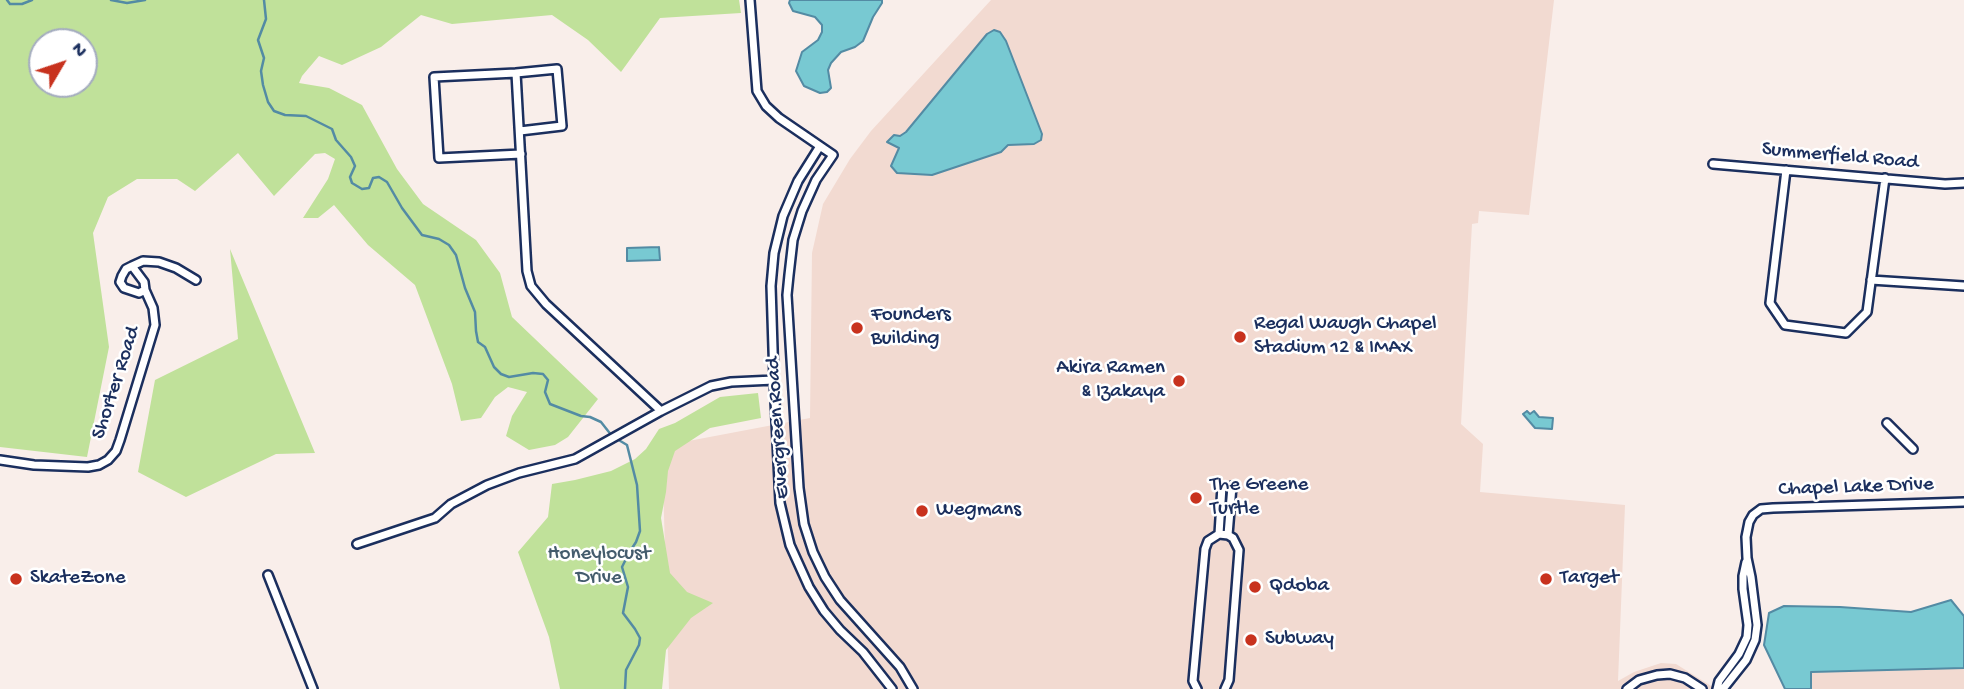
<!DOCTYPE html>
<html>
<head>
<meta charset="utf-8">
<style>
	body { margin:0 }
	#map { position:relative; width:1964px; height:689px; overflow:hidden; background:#f9eeea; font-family:"Gochi Hand",sans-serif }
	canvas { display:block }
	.north { position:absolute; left:28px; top:28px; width:70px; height:70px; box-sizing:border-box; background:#fff; border:2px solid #a4acbf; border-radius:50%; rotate:51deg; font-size:19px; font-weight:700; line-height:28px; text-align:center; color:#1b2f5e }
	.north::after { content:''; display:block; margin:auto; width:24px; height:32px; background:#c8321e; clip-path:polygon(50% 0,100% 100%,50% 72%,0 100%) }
</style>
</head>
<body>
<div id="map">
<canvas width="1964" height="689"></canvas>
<div class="north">N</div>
</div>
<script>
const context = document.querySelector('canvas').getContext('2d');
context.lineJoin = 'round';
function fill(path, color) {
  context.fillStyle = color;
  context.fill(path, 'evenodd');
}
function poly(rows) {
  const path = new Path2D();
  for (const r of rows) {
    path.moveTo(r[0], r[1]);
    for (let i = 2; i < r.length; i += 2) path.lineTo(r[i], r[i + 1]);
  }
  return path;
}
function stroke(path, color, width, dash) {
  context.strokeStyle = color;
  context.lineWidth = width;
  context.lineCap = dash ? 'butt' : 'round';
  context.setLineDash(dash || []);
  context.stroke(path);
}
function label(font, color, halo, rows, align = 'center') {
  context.font = font + ' "Gochi Hand",sans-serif';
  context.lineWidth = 5;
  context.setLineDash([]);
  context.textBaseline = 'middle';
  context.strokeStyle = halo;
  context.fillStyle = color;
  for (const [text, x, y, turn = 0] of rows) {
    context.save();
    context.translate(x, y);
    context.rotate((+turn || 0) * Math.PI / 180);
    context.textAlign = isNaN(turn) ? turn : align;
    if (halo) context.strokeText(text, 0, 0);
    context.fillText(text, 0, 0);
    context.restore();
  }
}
const built = poly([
	[991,0,1554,0,1529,215,1479,211,1478,223,1472,224,1461,424,1483,444,1480,492,1625,505,1618,681,1634,672,1661,663,1676,664,1716,689,669,689,662,446,810,418,812,253,823,204,850,159,871,131],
	[1964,668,1964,689,1811,689,1811,672]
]);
const green = poly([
	[0,0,739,0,741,13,660,18,621,72,588,40,552,15,452,24,421,15,381,47,342,65,319,56,302,76,299,83,329,88,362,105,397,169,423,204,476,240,500,273,512,317,598,399,568,437,555,445,529,450,506,436,512,416,527,392,508,387,495,397,481,418,461,421,452,384,415,285,368,245,334,205,318,218,303,218,328,179,335,159,325,153,315,154,274,196,238,153,195,191,177,179,137,179,108,197,93,233,109,347,87,457,0,447],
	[42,42,84,42,84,84,42,84],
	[230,249,315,453,276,454,186,497,138,472,155,380,238,339],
	[758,393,761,418,710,428,675,451,668,471,666,492,661,518,670,573,687,592,713,603,691,618,666,650,662,689,560,689,549,637,518,552,548,517,552,484,575,480,611,471,635,459,646,449,659,429,675,423,720,397]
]);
const water = poly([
	[790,0,882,0,882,3,873,17,863,41,855,47,841,52,831,63,828,70,831,88,827,92,820,93,804,86,796,71,802,52,818,40,822,32,822,25,815,17,793,11,789,3,790,0],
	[994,30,1000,32,1006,41,1042,134,1041,140,1034,144,1008,145,1001,152,932,175,897,173,891,166,899,148,887,142,894,135,900,136,906,132,987,34,994,30],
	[659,247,660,260,627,261,627,248,659,247],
	[1527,411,1530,414,1534,411,1539,417,1553,418,1552,429,1535,428,1523,414,1527,411],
	[1951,600,1964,616,1964,668,1811,672,1811,689,1785,689,1764,645,1769,613,1784,606,1840,607,1911,612,1951,600]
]);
const stream = poly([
	[7,0,10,4,22,4,32,0],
	[111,0,127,3,145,0],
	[264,0,266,19,258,40,264,58,261,71,263,85,268,102,274,111,285,115,306,116,332,129,336,140,351,157,355,166,350,177,352,183,362,189,369,188,373,178,379,177,387,182,402,208,422,235,439,239,449,245,456,255,465,288,475,312,476,331,478,342,485,347,494,367,501,374,509,377,533,373,543,374,548,380,545,392,550,404,581,416,590,417,601,422,612,436,627,445,637,485,640,531,636,542,629,553,622,567,628,587,623,613,635,629,640,638,639,645,626,670,625,689]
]);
const street = poly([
	[750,0,757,91,766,106,779,118,833,155,816,180,802,211,793,240,789,275,787,295,799,488,804,524,813,552,825,577,840,600,900,667,913,689],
	[516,73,434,77,439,158,521,154],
	[520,131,562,126,557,69,516,73,527,271,531,286,546,304,661,411],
	[820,146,798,181,783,216,774,253,771,286,774,380,780,503,790,545,809,587,824,611,840,630,863,652,892,689],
	[1713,164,1945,184,1964,183],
	[1786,170,1770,303,1785,325,1846,333,1867,312,1885,178],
	[132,266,144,282,145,290],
	[1871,280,1964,286],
	[1887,423,1913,449],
	[0,460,34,465,88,467,99,465,108,460,116,451,120,440,155,325,153,308,145,290,139,293,124,288,120,282,122,276,126,269,132,266,143,261,159,262,176,268,196,280],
	[1219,534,1222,486],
	[1228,535,1232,486],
	[357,544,435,518,451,504,487,485,519,473,575,459,661,411,711,386,731,382,774,380],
	[268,575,313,689],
	[1197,689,1193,681,1205,549,1208,541,1219,534,1228,535,1233,538,1239,550,1229,680,1225,689],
	[1627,689,1639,680,1657,675,1670,674,1685,678,1702,689],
	[1717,689,1719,681,1739,654,1747,637,1748,625,1743,589,1743,576,1746,562],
	[1723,689,1746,660,1755,640,1757,625,1751,577,1747,558,1746,537,1749,522,1753,515,1761,509,1773,508,1964,502]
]);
const markers = [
	[857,328,7,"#c8321e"],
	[1240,337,7,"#c8321e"],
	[1179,381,7,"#c8321e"],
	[1196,498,7,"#c8321e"],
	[922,511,7,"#c8321e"],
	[16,579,7,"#c8321e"],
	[1546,579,7,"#c8321e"],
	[1255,587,7,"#c8321e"],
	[1251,640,7,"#c8321e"]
];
const streetNames = [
	["Summerfield Road",1840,157,5],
	["Shorter Road",117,383,-72],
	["Evergreen Road",779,428,-94],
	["Chapel Lake Drive",1856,488,-2]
];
const poiNames = [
	["Founders",871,316],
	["Building",871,340],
	["Regal Waugh Chapel",1254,325],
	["Stadium 12 & IMAX",1254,349],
	["Akira Ramen",1165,369,"right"],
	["& Izakaya",1165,393,"right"],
	["The Greene",1210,486],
	["Turtle",1210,510],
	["Wegmans",936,511],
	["SkateZone",30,579],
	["Target",1560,579],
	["Qdoba",1269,587],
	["Subway",1265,640]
];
const parkNames = [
	["Honeylocust",599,555],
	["Drive",599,579]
];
fill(built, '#f2dad1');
fill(green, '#c0e19a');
fill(water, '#78c9d2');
stroke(water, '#538ba4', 2);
stroke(stream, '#538ba4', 2.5);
stroke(street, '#1b2f5e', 12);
stroke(street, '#fff', 7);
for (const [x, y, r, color] of markers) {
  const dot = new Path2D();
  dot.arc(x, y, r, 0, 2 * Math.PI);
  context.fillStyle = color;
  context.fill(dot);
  stroke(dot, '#fff', 2.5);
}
label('21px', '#1b2f5e', '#fff', streetNames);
label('21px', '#1b2f5e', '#fff', poiNames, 'left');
label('21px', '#445c6d', '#fff', parkNames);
</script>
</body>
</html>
